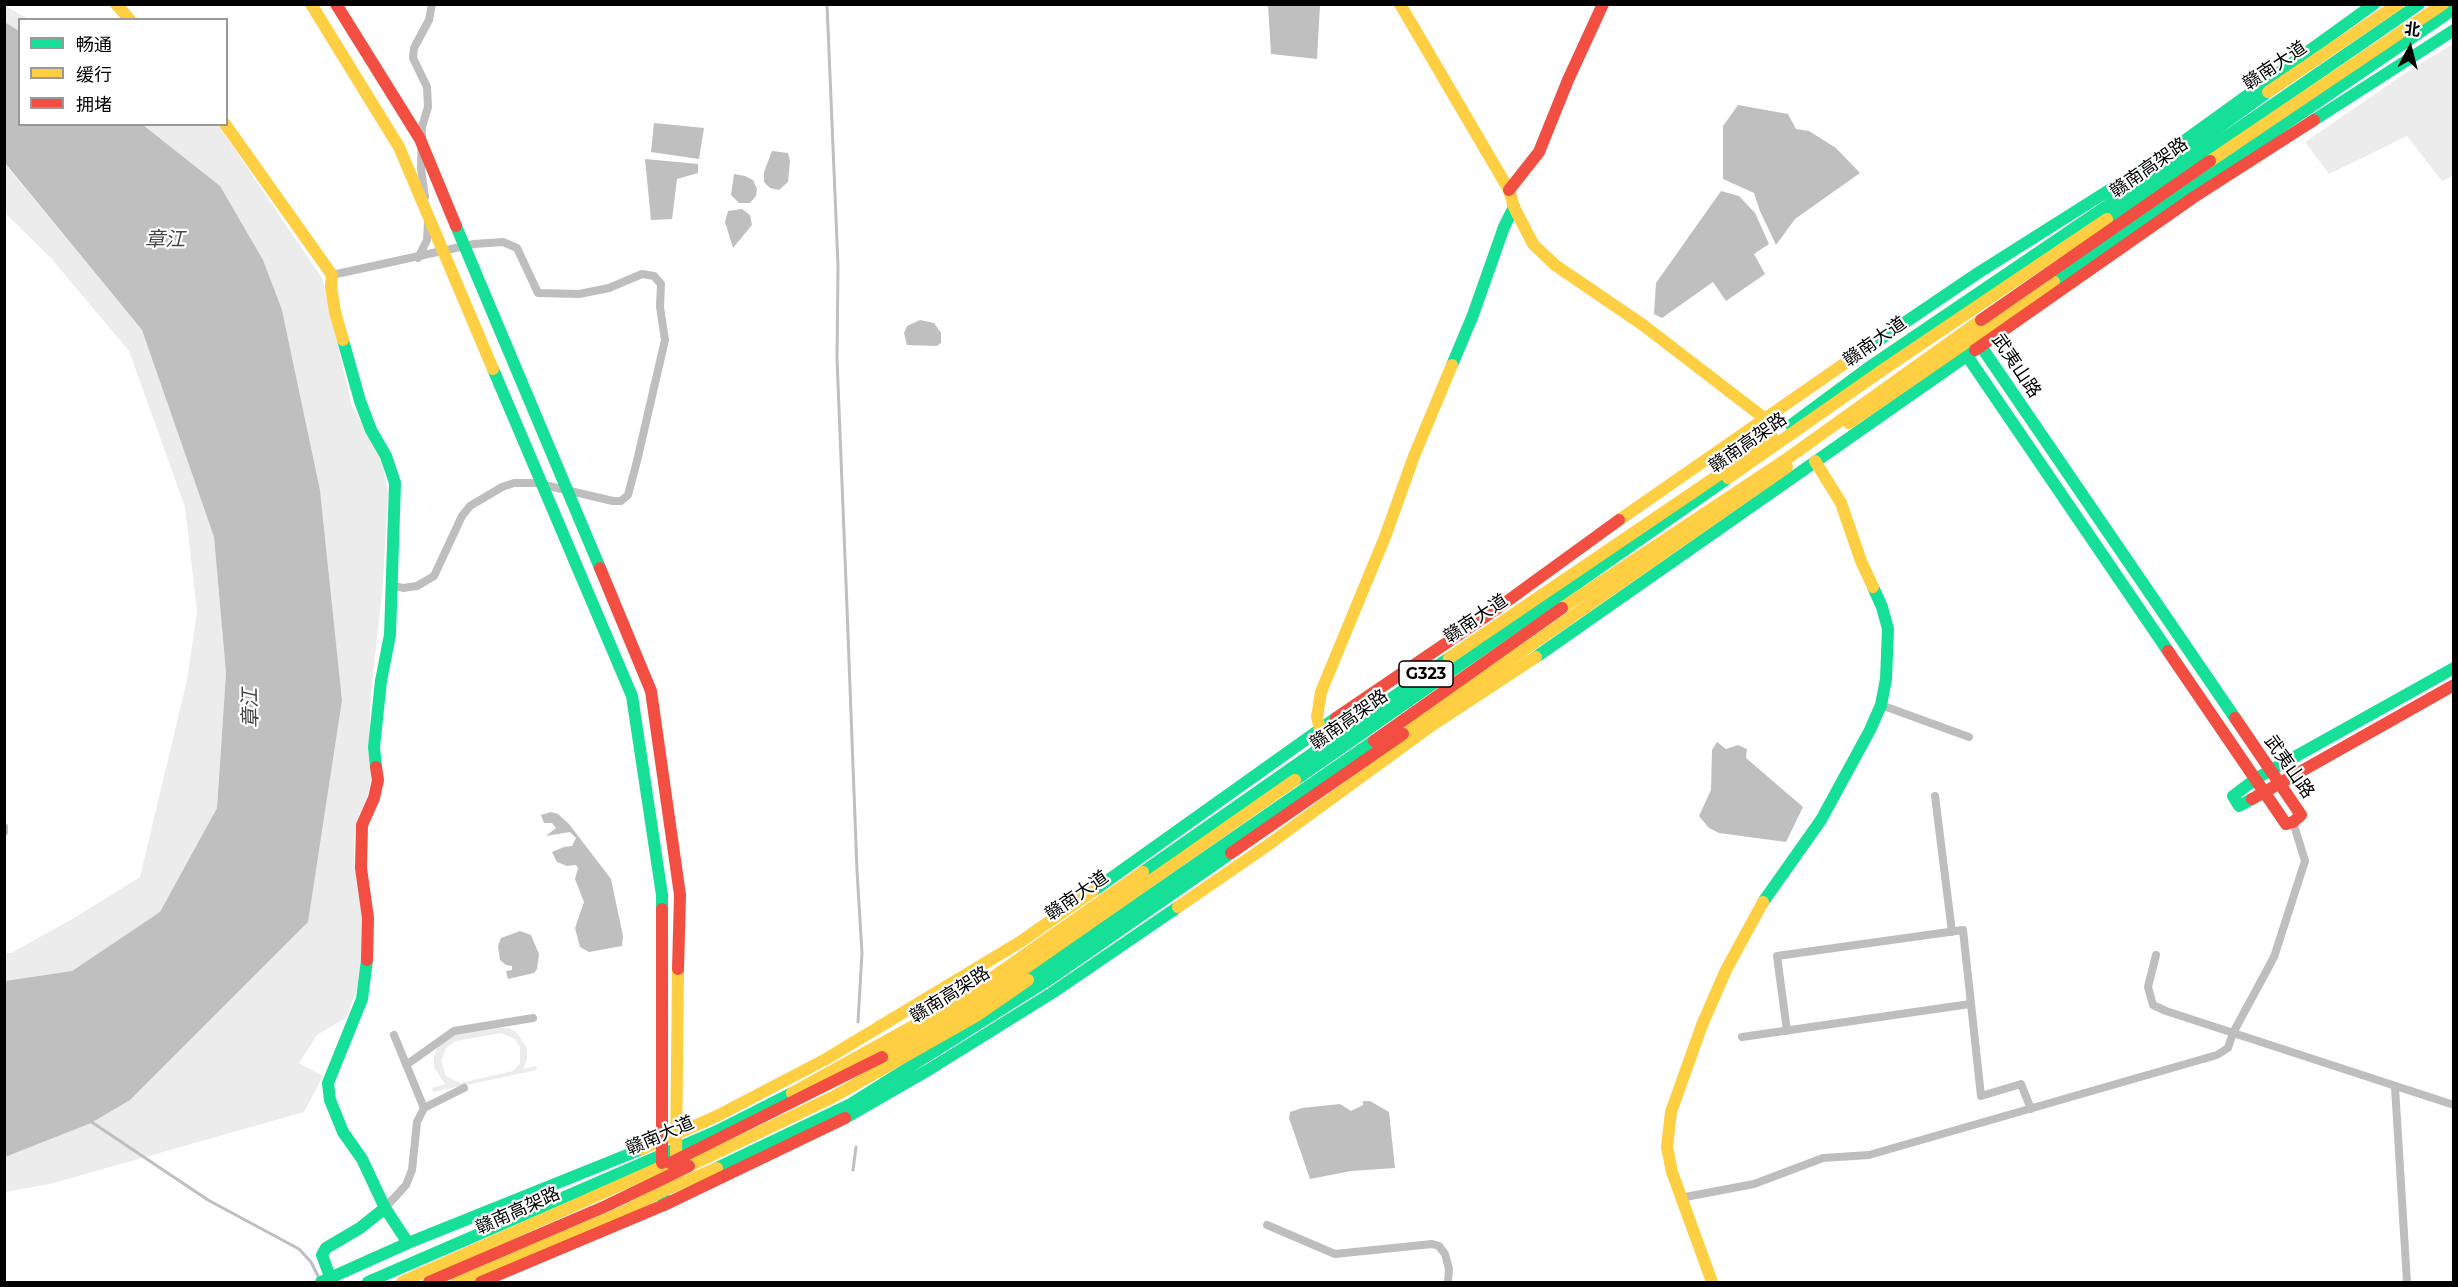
<!DOCTYPE html>
<html>
<head>
<meta charset="utf-8">
<style>
	body { margin:0 }
	#map { position:relative; width:2458px; height:1287px; overflow:hidden; background:#fff; font-family:Montserrat,"Noto Sans SC",sans-serif }
	canvas { display:block }
	.frame { position:absolute; inset:0; border:6px solid #000; pointer-events:none }
	.legend { position:absolute; left:18px; top:18px; width:210px; height:108px; box-sizing:border-box; background:#fff; border:2px solid #999; margin:0; padding:8px 10px; list-style:none; font-size:18px; color:#000 }
	.legend li { display:flex; align-items:center; gap:12px; height:30px }
	.legend b { width:30px; border:2px solid #999 }
	.north { position:absolute; left:2380px; top:18px; width:60px; height:60px; -webkit-text-stroke:4px #fff; paint-order:stroke; rotate:7deg; font-size:16px; font-weight:700; line-height:24px; text-align:center; color:#000 }
	.north::after { content:''; display:block; margin:auto; width:21px; height:27px; background:#000; clip-path:polygon(50% 0,100% 100%,50% 72%,0 100%) }
</style>
</head>
<body>
<div id="map">
<canvas width="2458" height="1287"></canvas>
<div class="frame"></div>
<ul class="legend">
<li><b style="height:8px;background:#16e098"></b>畅通</li>
<li><b style="height:8px;background:#ffcf43"></b>缓行</li>
<li><b style="height:8px;background:#f24e42"></b>拥堵</li>
</ul>
<div class="north">北</div>
</div>
<script>
const context = document.querySelector('canvas').getContext('2d');
context.lineJoin = 'round';
function fill(path, color) {
  context.fillStyle = color;
  context.fill(path, 'evenodd');
}
function poly(rows) {
  const path = new Path2D();
  for (const r of rows) {
    path.moveTo(r[0], r[1]);
    for (let i = 2; i < r.length; i += 2) path.lineTo(r[i], r[i + 1]);
  }
  return path;
}
function stroke(path, color, width, dash) {
  context.strokeStyle = color;
  context.lineWidth = width;
  context.lineCap = dash ? 'butt' : 'round';
  context.setLineDash(dash || []);
  context.stroke(path);
}
function label(font, color, halo, rows, align = 'center') {
  context.font = font + ' Montserrat,"Noto Sans SC",sans-serif';
  context.lineWidth = 4.5;
  context.setLineDash([]);
  context.textBaseline = 'middle';
  context.strokeStyle = halo;
  context.fillStyle = color;
  for (const [text, x, y, turn = 0] of rows) {
    context.save();
    context.translate(x, y);
    context.rotate((+turn || 0) * Math.PI / 180);
    context.textAlign = isNaN(turn) ? turn : align;
    if (halo) context.strokeText(text, 0, 0);
    context.fillText(text, 0, 0);
    context.restore();
  }
}
const green = poly([
	[4,5,28,19,20,20,19,31,5,22],
	[2453,44,2453,176,2442,181,2407,136,2329,174,2305,142,2416,66],
	[143,125,218,125,322,278,352,406,381,455,388,492,383,584,371,693,369,755,372,777,367,798,355,824,354,859,363,914,364,935,359,984,346,1018,317,1035,299,1063,323,1076,304,1112,50,1184,5,1192,5,1157,342,700,320,490,282,310],
	[4,163,142,330,214,537,226,673,217,808,160,913,72,971,5,981,5,953,11,953,74,918,140,877,187,680,197,611,185,507,129,351,50,257,5,213],
	[498,1028,509,1028,518,1034,527,1048,527,1059,523,1069,536,1066,537,1070,433,1092,432,1088,445,1084,434,1067,434,1056,438,1046,450,1035],
	[501,1033,515,1039,520,1047,520,1063,513,1071,460,1083,446,1076,441,1061,447,1047,456,1041]
]);
const water = poly([
	[1268,5,1320,5,1317,59,1271,54],
	[5,22,19,31,20,124,143,125,220,186,263,260,282,310,320,490,342,700,308,922,130,1100,91,1123,5,1157,5,981,72,971,160,912,217,808,226,673,214,537,142,330,5,163],
	[1738,105,1788,114,1796,129,1809,131,1836,148,1860,173,1795,219,1776,245,1760,211,1754,193,1723,179,1723,126],
	[654,123,704,128,699,159,651,152],
	[772,151,788,153,790,161,788,182,779,190,770,188,764,182,764,172],
	[645,159,698,164,698,173,677,179,672,219,651,220],
	[734,174,745,176,753,180,757,189,756,196,750,203,739,203,731,195],
	[1721,191,1739,196,1755,213,1769,244,1754,254,1765,274,1726,301,1713,282,1662,318,1654,314,1656,283],
	[742,209,750,215,752,225,733,248,725,222,728,211],
	[920,320,934,323,941,333,941,343,937,346,907,345,904,333,907,326],
	[1717,742,1726,749,1738,745,1747,749,1746,758,1803,807,1786,842,1719,833,1709,828,1699,816,1711,790,1712,750],
	[551,812,558,814,569,824,611,879,623,936,622,946,589,952,580,947,575,928,584,902,575,879,578,868,576,865,567,866,557,862,552,852,564,847,572,846,576,838,570,832,546,836,556,828,552,823,544,823,541,815],
	[520,931,531,935,539,954,537,969,534,973,508,979,506,971,512,970,512,966,506,965,500,960,498,946,501,938],
	[1363,1101,1370,1101,1389,1112,1395,1168,1351,1171,1310,1179,1289,1118,1290,1112,1302,1108,1340,1104,1351,1111,1363,1105]
]);
const stream = poly([
	[827,4,838,266,837,359,846,582,857,871,862,953,858,1022],
	[90,1121,208,1200,299,1249,311,1262,319,1278],
	[853,1170,856,1147]
]);
const street = poly([
	[425,197,421,168,422,127,428,107,427,87,413,58,414,48,429,20,432,4],
	[418,258,427,240,428,222],
	[332,275,474,244,503,242,517,248,538,293,579,294,609,288,642,274,654,276,661,284,660,307,665,340,637,461,628,495,621,501,613,501,536,483,514,483,502,487,470,506,462,516,434,576,417,586,403,588,392,585],
	[1881,705,1969,737],
	[1935,796,1952,932],
	[4,827,4,832],
	[2156,955,2148,987,2153,1005,2166,1011,2454,1105],
	[1787,1031,1777,956,1963,930,1981,1096,2021,1084,2031,1109],
	[394,1035,424,1108],
	[1742,1037,1970,1004],
	[406,1065,454,1031,533,1018],
	[2395,1087,2407,1282],
	[1680,1198,1754,1184,1823,1158,1869,1155,2217,1055,2228,1048,2233,1033,2274,957,2305,861,2293,822],
	[385,1208,406,1185,412,1170,417,1122,424,1108,464,1088],
	[1267,1225,1335,1254,1432,1244,1439,1246,1445,1254,1449,1269,1448,1282]
]);
const fast = poly([
	[2314,120,2454,30],
	[2107,219,2419,4],
	[456,226,600,568],
	[2054,282,2454,9],
	[1976,339,2235,718],
	[343,340,360,401,371,430,386,456,395,483,390,635,381,681,374,747,376,767],
	[1963,350,2168,651],
	[1851,359,1978,273,2163,156,2374,4],
	[1452,365,1473,315,1504,227,1514,207],
	[493,369,632,696,662,895,662,909],
	[1791,425,1868,368,2154,174,2268,92],
	[1536,657,1975,350],
	[1295,780,1728,478],
	[2252,799,2239,806,2233,796,2257,778,2454,668],
	[1143,872,1449,658],
	[1093,891,1336,718],
	[1763,902,1821,820,1870,730,1881,705,1886,679,1888,629,1882,607,1873,587],
	[367,960,362,999,328,1083,330,1100,343,1132,362,1159,385,1208,408,1243],
	[1028,980,1374,741],
	[845,1118,930,1069,1052,993,1178,907],
	[717,1168,849,1105,1048,980,1231,853],
	[663,1183,664,1205],
	[321,1282,408,1243,642,1149],
	[332,1282,322,1255,326,1248,360,1228,385,1208],
	[368,1282,717,1131,792,1093]
]);
const slow = poly([
	[116,4,130,20],
	[311,4,399,147,493,369],
	[1400,4,1509,190,1514,207,1533,244,1555,265,1643,325,1764,418],
	[2268,92,2398,4],
	[225,124,332,275,331,287,335,312,343,340],
	[2210,161,2443,4],
	[1849,423,2054,282],
	[1815,461,1841,503,1861,561,1873,587],
	[1728,478,1884,369,2107,219],
	[1619,520,1851,359],
	[1562,608,1788,458,1981,320],
	[1449,658,1773,438],
	[1320,729,1317,717,1321,692,1385,537,1414,456,1452,365],
	[1403,734,1787,467],
	[1178,907,1268,845,1431,726,1536,657],
	[882,1057,968,1008,1295,780],
	[792,1093,962,999,1143,872],
	[642,1149,717,1116,826,1059,1020,942,1093,891],
	[676,1156,678,969],
	[689,1166,833,1097,976,1016,1028,980],
	[402,1282,670,1163],
	[456,1282,621,1213,663,1191,717,1168],
	[1712,1282,1672,1172,1667,1147,1671,1112,1702,1025,1726,970,1763,902]
]);
const jam = poly([
	[336,4,420,139,456,226],
	[1509,190,1539,152,1568,80,1603,4],
	[1981,320,2210,161],
	[1975,350,2194,197,2314,120],
	[600,568,651,691,680,895,678,969],
	[2168,651,2286,824,2293,822,2301,815,2235,718],
	[1336,718,1495,610,1619,520],
	[1374,741,1562,608],
	[2252,799,2454,685],
	[1231,853,1403,734],
	[662,909,662,1163],
	[367,960,368,918,361,868,362,825,374,798,378,780,376,767],
	[670,1163,882,1057],
	[429,1282,606,1206,689,1166],
	[481,1282,664,1205,845,1118]
]);
const shields = [
	[1426,674,54]
];
const shieldNames = [
	["G323",1426,674]
];
const streetNames = [
	["赣南大道",2275,66,-34],
	["赣南高架路",2149,168,-35],
	["赣南大道",1875,342,-35],
	["武夷山路",2016,366,56],
	["赣南高架路",1748,443,-35],
	["赣南大道",1476,619,-34],
	["赣南高架路",1349,720,-35],
	["武夷山路",2289,767,55],
	["赣南大道",1077,896,-35],
	["赣南高架路",950,995,-32],
	["赣南大道",660,1136,-23],
	["赣南高架路",518,1211,-24]
];
const waterNames = [
	["章江",165,240],
	["章江",251,708,-91]
];
fill(green, '#ececec');
fill(water, '#bfbfbf');
stroke(stream, '#bfbfbf', 3);
stroke(street, '#bebebe', 8);
stroke(fast, '#16e098', 12);
stroke(slow, '#ffcf43', 12);
stroke(jam, '#f24e42', 12);
for (const [x, y, w] of shields) {
  const box = new Path2D();
  box.roundRect(x - w / 2, y - 13, w, 26, 4.5);
  context.fillStyle = '#fff';
  context.fill(box);
  stroke(box, '#000', 1.5);
}
label('bold 16px', '#000', null, shieldNames);
label('18px', '#000', '#fff', streetNames);
label('italic 20px', '#444', '#fff', waterNames);
</script>
</body>
</html>
